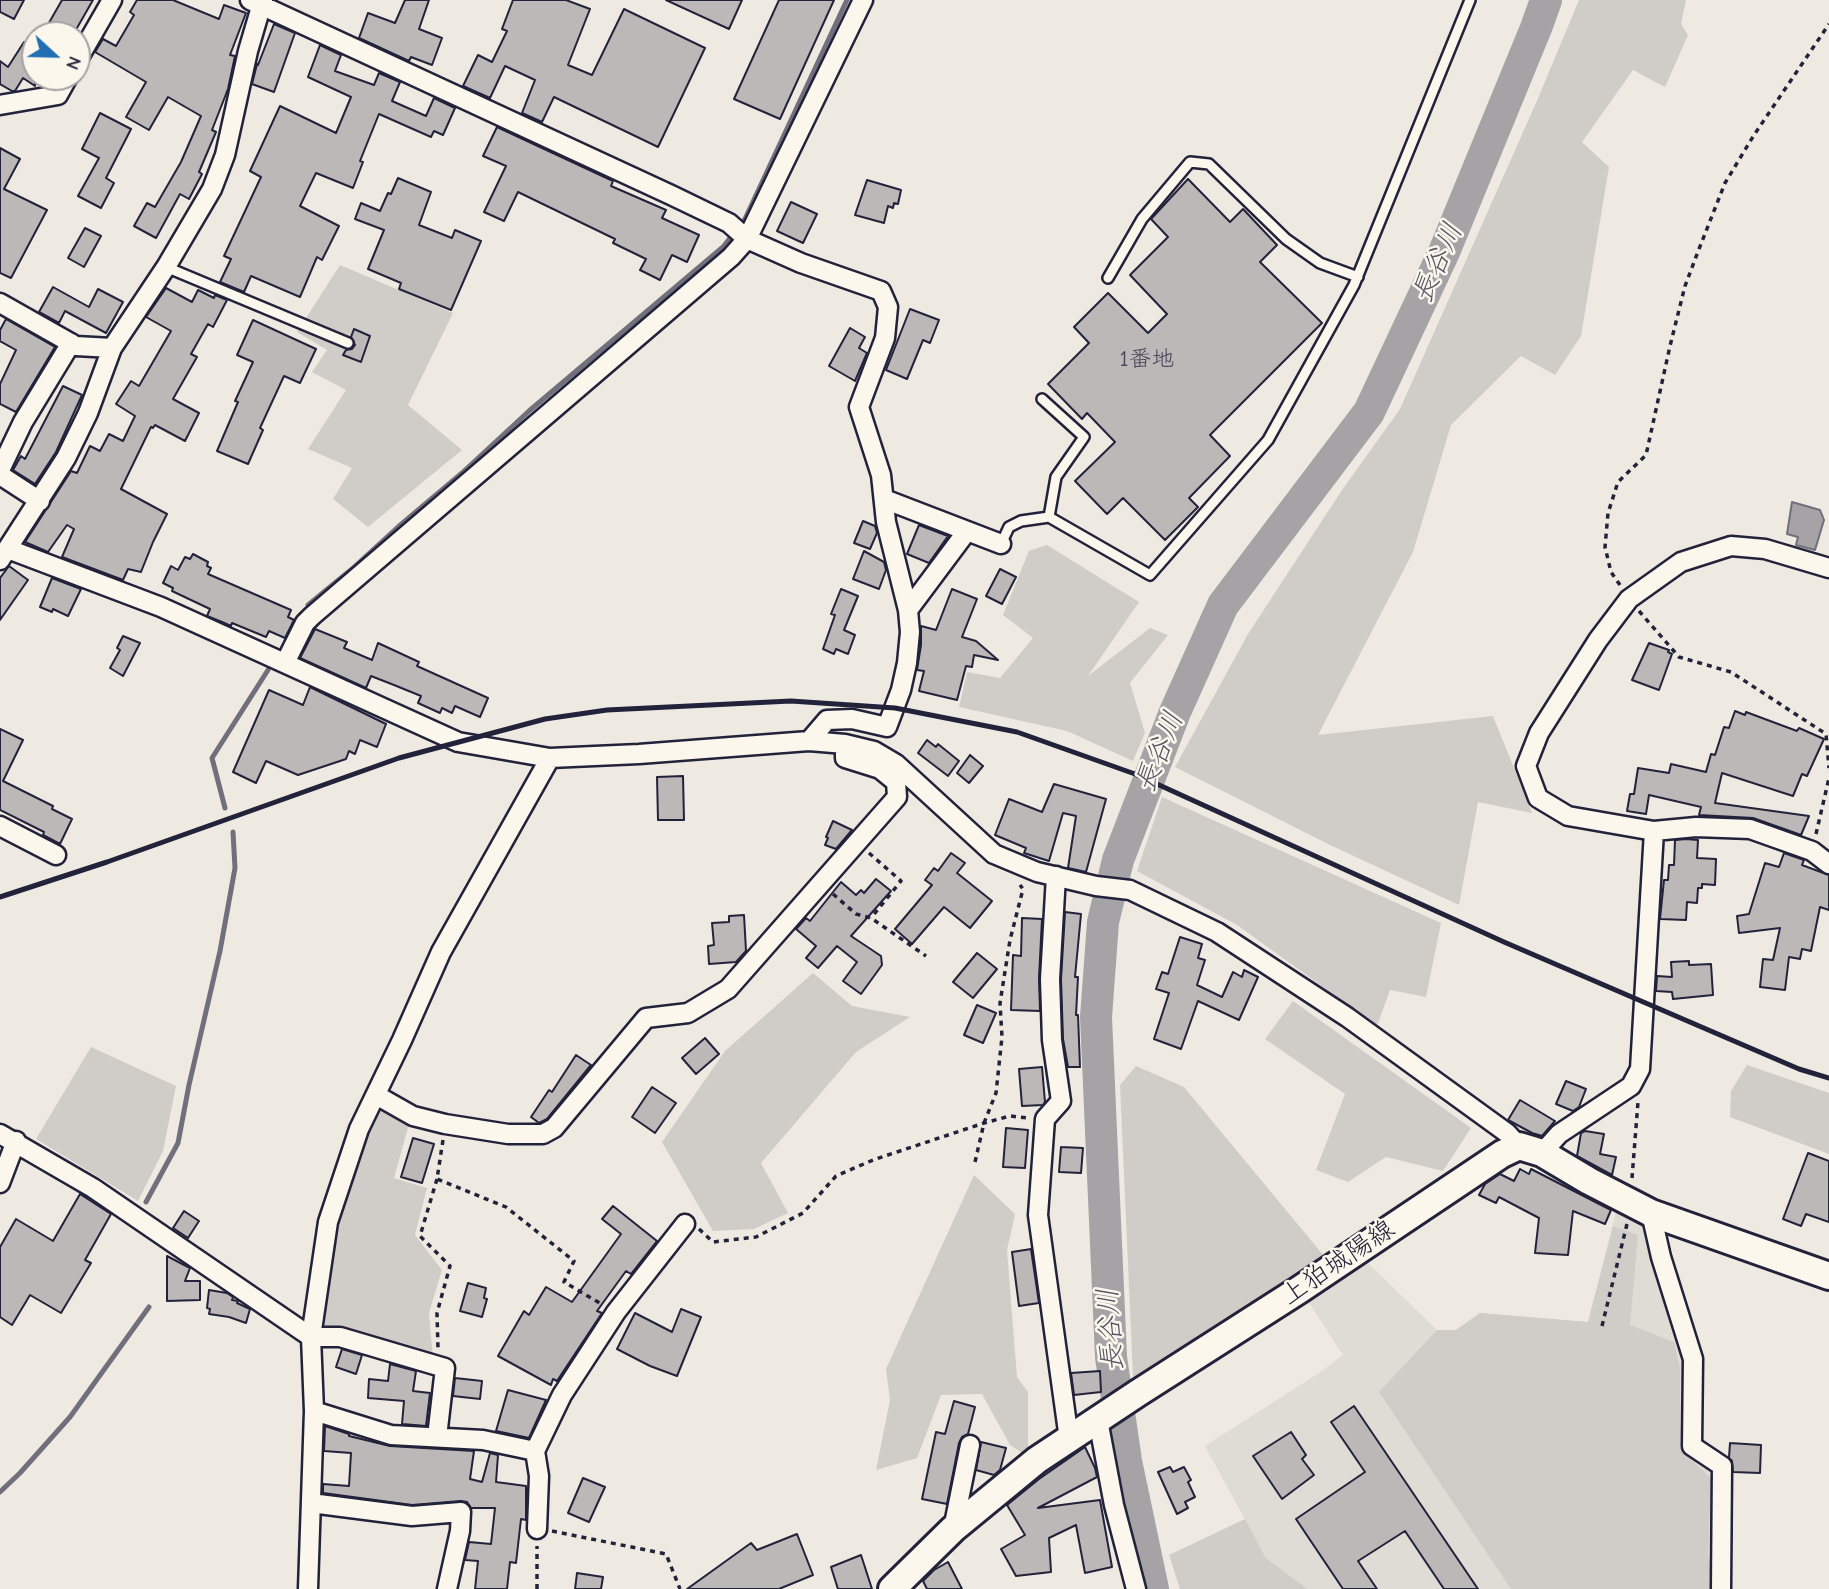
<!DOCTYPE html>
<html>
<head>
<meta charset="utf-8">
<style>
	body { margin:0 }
	#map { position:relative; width:1829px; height:1589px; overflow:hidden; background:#eeeae2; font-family:"Comic Neue",sans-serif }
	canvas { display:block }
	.north { position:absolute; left:21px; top:21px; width:70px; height:70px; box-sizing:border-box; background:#fbf7ec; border:2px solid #a4a2a5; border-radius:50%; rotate:112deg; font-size:19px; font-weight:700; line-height:28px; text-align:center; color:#22223b }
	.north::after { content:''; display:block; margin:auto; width:24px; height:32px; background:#1f6fb2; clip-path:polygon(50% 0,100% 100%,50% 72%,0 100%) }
</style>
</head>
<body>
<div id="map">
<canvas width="1829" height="1589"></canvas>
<div class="north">N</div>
</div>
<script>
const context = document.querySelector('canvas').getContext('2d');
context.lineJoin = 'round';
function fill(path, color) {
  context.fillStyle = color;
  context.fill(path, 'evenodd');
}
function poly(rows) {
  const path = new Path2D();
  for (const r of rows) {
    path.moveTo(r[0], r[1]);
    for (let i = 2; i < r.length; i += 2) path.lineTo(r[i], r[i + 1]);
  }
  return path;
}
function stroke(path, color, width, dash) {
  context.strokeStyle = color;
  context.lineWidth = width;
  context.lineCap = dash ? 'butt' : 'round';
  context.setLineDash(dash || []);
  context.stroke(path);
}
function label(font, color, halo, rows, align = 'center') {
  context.font = font + ' "Comic Neue","Klee One",sans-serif';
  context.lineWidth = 5;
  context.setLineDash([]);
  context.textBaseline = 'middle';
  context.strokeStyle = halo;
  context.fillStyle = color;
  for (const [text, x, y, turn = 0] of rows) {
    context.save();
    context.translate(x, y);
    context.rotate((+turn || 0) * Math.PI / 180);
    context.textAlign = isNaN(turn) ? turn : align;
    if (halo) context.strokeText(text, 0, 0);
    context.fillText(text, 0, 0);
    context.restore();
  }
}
const built = poly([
	[1616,1212,1645,1224,1687,1364,1686,1445,1718,1475,1714,1589,1308,1589,1266,1558,1205,1446,1319,1373,1343,1355,1309,1303,1367,1262,1437,1330,1456,1330,1480,1313,1588,1322]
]);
const green = poly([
	[1579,0,1686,0,1681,24,1688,35,1665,87,1633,70,1582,142,1609,167,1581,336,1555,375,1521,356,1451,425,1413,552,1318,735,1493,716,1532,813,1478,802,1459,905,1330,845,1175,767,1248,634,1342,490,1400,409,1536,103],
	[340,265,453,313,408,405,462,450,368,527,333,499,352,468,308,449,346,390,312,372,327,350,297,332],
	[1047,545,1139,602,1088,676,1150,628,1168,635,1130,683,1145,733,1133,761,1067,731,959,707,967,672,1000,678,1033,638,1003,615,1029,551],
	[1162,797,1441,923,1426,997,1390,990,1377,1026,1237,925,1137,871],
	[813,973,852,1006,910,1017,856,1052,761,1163,788,1213,754,1229,713,1231,662,1142,725,1051],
	[1293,1001,1471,1128,1443,1171,1386,1157,1348,1182,1316,1170,1345,1094,1265,1039],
	[91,1047,176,1086,163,1151,138,1201,36,1139],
	[1747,1065,1829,1093,1829,1154,1730,1117,1731,1091],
	[1136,1066,1184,1087,1324,1256,1133,1377,1120,1085],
	[378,1108,409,1124,394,1178,427,1188,415,1235,442,1270,429,1313,433,1359,323,1330,340,1207],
	[974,1175,1015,1214,1007,1250,1017,1377,1028,1392,1028,1457,1010,1445,982,1394,941,1395,917,1458,876,1470,890,1400,886,1369],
	[1613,1226,1638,1235,1630,1325,1674,1342,1680,1369,1680,1449,1711,1478,1708,1557,1715,1566,1713,1589,1511,1589,1379,1392,1437,1330,1456,1330,1480,1313,1588,1322],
	[1245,1519,1266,1558,1308,1589,1180,1589,1169,1555]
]);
const water = poly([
	[1792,502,1820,510,1824,520,1815,550,1796,545,1798,537,1787,534,1792,502]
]);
const stream = poly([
	[308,605,352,569,398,527,462,473,529,411,723,247,745,219,847,0],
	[225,808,212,758,268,670],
	[146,1202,178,1143,189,1085,220,951,235,868,233,832],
	[0,1492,20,1473,70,1417,149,1307]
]);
const river = poly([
	[1153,1589,1126,1461,1111,1357,1096,1017,1103,922,1118,860,1175,712,1223,605,1369,412,1444,252,1536,28,1546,0]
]);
const building = poly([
	[0,0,24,0,14,19,0,12,0,0],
	[62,0,93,0,73,35,42,35,62,0],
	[137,0,173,0,219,19,224,5,246,13,230,55,235,56,228,89,212,130,216,132,199,172,202,174,189,199,180,194,156,238,134,226,147,203,155,207,181,162,201,116,168,97,149,130,126,117,146,82,95,52,103,39,116,46,134,15,130,12,137,0],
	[405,0,429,0,419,29,442,38,432,65,411,57,409,61,359,38,368,13,395,23,405,0],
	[513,0,566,0,590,9,568,65,592,75,624,9,705,48,658,147,554,97,542,122,522,113,535,80,505,66,490,98,463,86,478,55,492,62,507,31,502,29,513,0],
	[666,0,742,0,729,29,666,0],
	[779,0,834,0,780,119,734,99,779,0],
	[274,24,295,33,274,92,252,84,257,64,258,65,274,24],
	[24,42,35,49,35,86,23,78,15,91,12,91,0,84,0,61,8,67,24,42],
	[320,45,341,55,335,71,374,85,379,73,400,82,392,101,426,116,434,98,455,108,443,135,434,131,431,137,379,114,360,161,363,162,353,188,316,173,300,206,339,226,322,260,317,257,300,297,251,276,244,292,220,282,231,259,224,256,261,177,250,171,280,106,336,133,351,97,308,77,320,45],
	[100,113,131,129,106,178,114,183,101,208,78,196,99,158,82,149,100,113],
	[497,127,613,181,611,186,666,210,662,218,699,235,687,262,672,255,660,280,640,270,646,259,613,243,615,239,518,192,504,221,484,212,506,166,483,156,497,127],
	[0,148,20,159,4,189,47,210,11,278,0,273,0,148],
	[398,178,431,192,419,225,452,238,455,230,481,241,451,310,399,289,401,283,368,269,384,230,355,219,361,203,380,211,388,193,391,194,398,178],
	[1188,179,1230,222,1243,209,1277,245,1260,262,1322,323,1210,435,1230,456,1189,498,1198,507,1165,540,1123,498,1107,514,1075,481,1115,442,1087,413,1082,419,1048,384,1089,343,1074,327,1108,293,1148,333,1167,314,1130,275,1168,237,1151,219,1188,179],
	[867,180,901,190,898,204,894,203,893,208,888,206,884,223,855,215,867,180],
	[791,202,817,214,803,243,777,231,791,202],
	[85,228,101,236,84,267,68,258,85,228],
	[53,287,89,307,98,289,123,302,106,333,65,311,59,323,39,312,53,287],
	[166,288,192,302,198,290,214,298,215,295,227,300,213,327,208,324,191,354,197,357,173,399,199,413,185,441,155,425,153,428,151,427,121,489,167,514,153,542,141,572,128,569,123,580,62,557,74,529,67,525,48,552,25,542,71,471,77,473,90,446,100,451,109,434,123,441,135,416,116,404,131,381,139,386,171,331,146,317,166,288],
	[910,309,939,320,930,343,923,340,907,379,886,370,910,309],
	[6,319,55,347,16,412,0,404,0,384,16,350,0,341,0,330,6,319],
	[253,320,316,349,300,383,284,376,260,428,263,430,248,464,217,451,238,402,235,401,253,362,237,355,253,320],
	[850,328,865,337,859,348,867,353,855,381,829,366,850,328],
	[354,329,370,336,361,362,343,355,346,350,352,349,355,345,351,337,354,329],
	[63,386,82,395,56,452,35,484,13,470,21,456,25,459,63,386],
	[863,521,875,526,877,533,870,549,854,543,863,521],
	[919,525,948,536,929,563,907,554,919,525],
	[864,551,884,562,886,570,879,589,853,579,864,551],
	[193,554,208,562,207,566,211,568,208,574,291,610,288,617,294,620,285,638,269,631,266,637,232,623,231,626,222,622,207,616,210,609,172,591,173,588,163,583,171,566,178,570,185,557,190,559,193,554],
	[9,566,28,580,0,620,0,578,9,566],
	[1000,569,1016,577,1002,604,986,596,1000,569],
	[52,578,81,589,68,616,53,609,52,612,40,607,52,578],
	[841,589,858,596,844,630,855,635,848,654,836,649,834,654,823,649,835,615,831,614,841,589],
	[952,589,977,599,962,637,976,641,998,660,974,655,972,667,966,666,957,700,919,691,924,671,917,670,921,645,921,626,936,630,952,589],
	[315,629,347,642,344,648,372,660,378,643,419,662,417,666,488,698,480,717,455,706,452,713,442,708,440,713,418,703,421,696,394,685,371,676,366,688,300,658,315,629],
	[123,636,140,643,123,676,110,668,120,650,117,648,123,636],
	[1649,643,1669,650,1668,652,1672,654,1659,690,1632,680,1649,643],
	[310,687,386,724,377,747,360,740,355,754,349,751,346,759,298,775,266,761,256,783,233,772,269,690,303,705,310,687],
	[1735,711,1745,715,1746,712,1797,731,1799,728,1824,739,1807,776,1802,774,1793,796,1722,773,1715,803,1809,816,1801,835,1753,818,1699,815,1701,807,1649,795,1646,814,1627,811,1630,794,1634,794,1638,768,1669,773,1671,764,1706,772,1711,754,1715,755,1724,727,1729,728,1735,711],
	[0,729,23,740,3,781,53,806,52,809,72,819,60,844,43,835,44,832,0,810,0,729],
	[927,740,936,747,938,744,959,761,948,776,918,753,927,740],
	[970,755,983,766,969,783,957,773,970,755],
	[683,776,684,820,658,820,657,777,683,776],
	[1054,784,1106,799,1086,872,1068,868,1076,816,1063,813,1049,861,1024,853,1026,848,995,835,1009,799,1042,812,1054,784],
	[833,821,852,830,836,849,825,845,828,838,826,837,833,821],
	[1686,839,1698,840,1697,858,1716,859,1715,885,1702,884,1702,888,1698,888,1697,903,1687,902,1686,920,1660,919,1664,880,1668,880,1669,865,1674,865,1675,840,1686,839],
	[951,853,965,863,957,873,992,901,970,928,944,907,912,944,895,929,932,885,925,880,934,868,938,871,951,853],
	[1784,853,1804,860,1802,865,1829,875,1829,910,1820,907,1811,951,1802,949,1800,959,1789,957,1785,990,1760,987,1763,959,1773,960,1780,928,1739,933,1737,916,1749,914,1765,863,1779,867,1784,853],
	[876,879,891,891,851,936,881,956,882,965,861,994,843,981,857,962,837,946,818,968,806,958,816,946,796,929,806,918,810,921,841,882,856,895,861,890,864,893,876,879],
	[1065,912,1081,914,1075,977,1078,977,1076,1015,1078,1015,1080,1067,1068,1067,1063,1039,1061,979,1065,912],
	[744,915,746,951,736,962,709,964,708,946,714,945,712,923,729,922,729,916,744,915],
	[1022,918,1042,919,1039,978,1040,1011,1011,1010,1013,955,1021,956,1022,918],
	[1180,937,1202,944,1198,958,1205,960,1197,985,1222,997,1233,972,1242,977,1244,970,1258,977,1239,1020,1198,1001,1181,1049,1154,1039,1169,993,1156,989,1162,972,1168,974,1180,937],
	[977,953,997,969,973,998,953,982,977,953],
	[1689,961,1689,965,1711,964,1713,995,1673,999,1672,992,1656,991,1657,976,1672,977,1671,962,1689,961],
	[977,1005,996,1013,983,1043,964,1035,977,1005],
	[705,1038,719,1054,696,1074,682,1058,705,1038],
	[576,1055,591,1065,547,1119,539,1123,531,1117,549,1090,552,1092,576,1055],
	[1042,1067,1045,1102,1043,1105,1022,1106,1019,1069,1042,1067],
	[1566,1081,1586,1089,1579,1107,1573,1111,1556,1104,1566,1081],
	[652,1087,676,1103,655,1133,632,1117,652,1087],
	[1520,1100,1555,1121,1542,1136,1532,1133,1508,1120,1520,1100],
	[1006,1128,1028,1130,1025,1168,1003,1167,1006,1128],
	[1585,1131,1604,1134,1600,1154,1616,1157,1612,1175,1577,1156,1581,1133,1585,1131],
	[413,1138,434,1144,422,1183,401,1177,413,1138],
	[1061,1147,1083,1148,1081,1173,1059,1172,1061,1147],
	[1808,1153,1829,1161,1829,1222,1806,1214,1801,1226,1783,1219,1808,1153],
	[1520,1169,1529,1174,1531,1169,1611,1210,1605,1224,1573,1211,1568,1255,1535,1253,1539,1218,1499,1197,1496,1203,1479,1195,1485,1184,1500,1174,1514,1181,1520,1169],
	[80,1194,111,1214,85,1260,91,1263,61,1313,30,1295,12,1325,0,1317,0,1247,16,1219,53,1241,80,1194],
	[613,1206,657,1241,631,1274,626,1271,597,1311,602,1313,557,1381,553,1379,551,1385,498,1356,524,1311,529,1315,546,1287,572,1302,621,1234,602,1219,613,1206],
	[184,1211,199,1221,188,1238,173,1228,184,1211],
	[1031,1249,1039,1303,1019,1306,1012,1252,1031,1249],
	[167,1256,190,1268,185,1281,200,1281,200,1300,167,1301,167,1256],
	[468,1283,486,1288,484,1298,487,1299,482,1317,460,1311,468,1283],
	[209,1290,227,1293,233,1297,232,1300,238,1301,237,1303,250,1309,246,1323,229,1317,209,1314,210,1309,207,1308,209,1290],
	[681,1309,701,1317,677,1376,650,1366,617,1349,635,1313,672,1332,681,1309],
	[342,1349,362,1355,356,1374,336,1367,342,1349],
	[390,1364,416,1371,413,1391,430,1393,426,1426,402,1424,404,1401,368,1398,369,1379,388,1381,390,1364],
	[1100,1371,1101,1392,1074,1395,1071,1373,1100,1371],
	[455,1378,482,1381,480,1399,453,1396,455,1378],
	[508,1390,546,1400,529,1438,496,1431,508,1390],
	[954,1401,975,1407,968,1434,962,1437,959,1443,947,1504,922,1499,936,1432,945,1434,954,1401],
	[1354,1406,1478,1589,1444,1589,1405,1531,1358,1561,1377,1589,1343,1589,1296,1519,1365,1472,1331,1422,1354,1406],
	[325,1426,349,1434,349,1436,390,1446,474,1451,470,1479,482,1482,490,1453,498,1455,496,1482,526,1486,526,1520,521,1519,516,1563,510,1562,507,1589,475,1589,478,1561,465,1560,469,1542,491,1544,495,1508,471,1508,467,1502,461,1501,412,1505,323,1493,323,1484,349,1486,351,1453,324,1451,325,1426],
	[1291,1432,1306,1455,1302,1459,1314,1475,1282,1499,1253,1456,1291,1432],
	[981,1442,1006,1448,1000,1470,994,1475,976,1470,981,1442],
	[1730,1443,1761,1445,1760,1473,1733,1472,1732,1461,1729,1458,1730,1443],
	[1085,1447,1095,1468,1097,1477,1038,1508,1100,1500,1112,1567,1085,1573,1076,1525,1049,1538,1051,1572,1016,1576,1001,1549,1025,1535,1007,1505,1039,1479,1085,1447],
	[1170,1467,1173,1472,1184,1467,1191,1480,1188,1482,1195,1497,1185,1502,1188,1508,1177,1514,1158,1472,1170,1467],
	[583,1478,605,1487,589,1522,568,1513,583,1478],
	[797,1534,813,1575,779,1589,687,1589,751,1543,757,1550,797,1534],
	[861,1555,872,1589,838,1589,831,1567,861,1555],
	[948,1562,962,1589,927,1589,923,1581,934,1570,948,1562],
	[577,1573,603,1577,601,1589,575,1589,577,1573]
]);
const path = poly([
	[1620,585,1611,572,1605,547,1608,513,1618,482,1646,455,1670,346,1685,286,1699,249,1725,183,1754,135,1829,24],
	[1639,611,1679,657,1731,672,1826,734,1829,768],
	[1816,834,1829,778],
	[869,853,901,881,871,918],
	[833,894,856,914,871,918,926,956],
	[443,1140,437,1179,506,1207,574,1261,564,1282,603,1305],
	[975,1162,984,1123,996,1093,1002,1037,1000,1003,1010,940,1023,889,1020,885],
	[1632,1178,1638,1102],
	[437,1179,420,1236,450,1266,437,1313,438,1349],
	[699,1229,713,1242,756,1237,803,1213,836,1176,873,1160,984,1123,1010,1116,1028,1118],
	[1602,1326,1627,1224],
	[552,1531,666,1554,680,1589],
	[537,1589,537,1546]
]);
const service = poly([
	[166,267,348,343],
	[1108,278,1142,219,1190,162,1209,164,1286,239,1320,263,1358,277],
	[1042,399,1084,437,1056,477,1049,517],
	[1001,544,1009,527,1021,521,1049,517,1150,575,1268,440,1354,285,1470,0]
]);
const minor = poly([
	[250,0,671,195,729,223,747,239,801,263,881,291,888,307,885,338,859,407,881,475,886,522,908,610,910,632,907,663,901,690,887,727,852,719,827,720,809,741],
	[77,61,112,0],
	[0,105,58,95,68,77],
	[0,303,76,346,112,348],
	[0,470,23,422,71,343],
	[0,475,40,501],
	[884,499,1001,544],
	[8,549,161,607,458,742,550,758,639,754,809,741,845,744,874,751,896,764,994,854,1037,872,1096,886,1130,890,1217,932,1347,1017,1507,1133,1519,1146],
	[0,560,66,458,88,413,112,348,166,267,212,189,225,155,248,51,263,0],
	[908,610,967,531],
	[285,663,305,623,312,616,731,257,747,239,863,0],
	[0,826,56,855],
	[1654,831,1696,827,1750,829,1812,851,1829,864],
	[1056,876,1050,979,1052,1040,1061,1101,1045,1119,1038,1215,1069,1439],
	[376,1095,413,1116,445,1124,508,1134,543,1134,554,1128,646,1018,688,1013,728,989,897,797,896,782,880,769,845,758,845,744],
	[0,1134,93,1188,311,1337,340,1337,445,1368,437,1437],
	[1542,1153,1559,1134,1631,1086,1640,1069,1654,831,1568,816,1538,798,1526,766,1539,733,1598,640,1629,599,1681,562,1731,546,1765,549,1829,568],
	[0,1183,16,1141],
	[1651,1213,1661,1257,1693,1359,1692,1446,1722,1466,1721,1589],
	[314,1411,391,1435,483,1440,535,1451],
	[1098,1420,1114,1505,1136,1589],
	[311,1503,412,1516,461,1512,460,1531,447,1589],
	[537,1529,539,1476,535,1451,562,1395,616,1312,685,1224],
	[953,1529,970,1445],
	[308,1589,314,1411,311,1337,328,1222,359,1129,402,1040,441,952,550,758]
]);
const primary = poly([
	[892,1589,953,1529,1037,1460,1138,1393,1299,1290,1502,1154,1519,1146,1542,1153,1589,1181,1651,1213,1829,1276]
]);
const rail = poly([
	[0,897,107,862,399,758,545,719,607,710,791,701,895,708,1017,732,1135,774,1504,942,1799,1069,1829,1078]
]);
const numberNames = [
	["1番地",1147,359]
];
const streetNames = [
	["上狛城陽線",1338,1263,-34]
];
const waterNames = [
	["長谷川",1438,263,-66],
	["長谷川",1160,752,-68],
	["長谷川",1111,1330,-94]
];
fill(built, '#dfdbd5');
fill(green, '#d0cdc9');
fill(water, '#a6a3a7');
stroke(water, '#716f7c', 2);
stroke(stream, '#716f7c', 5);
stroke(river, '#a6a3a7', 32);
fill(building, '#bcb8b8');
stroke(building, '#22223b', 2);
stroke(service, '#22223b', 14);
stroke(minor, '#22223b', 23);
stroke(primary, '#22223b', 32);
stroke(path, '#22223b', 3.5, [5, 5]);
stroke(service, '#fbf7ec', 9);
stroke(minor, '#fbf7ec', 18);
stroke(primary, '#fbf7ec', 26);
stroke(rail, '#22223b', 5);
label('23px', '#48485a', null, numberNames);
label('26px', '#22223b', '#fbf7ec', streetNames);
label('italic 28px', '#575666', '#fbf7ec', waterNames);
</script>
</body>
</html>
